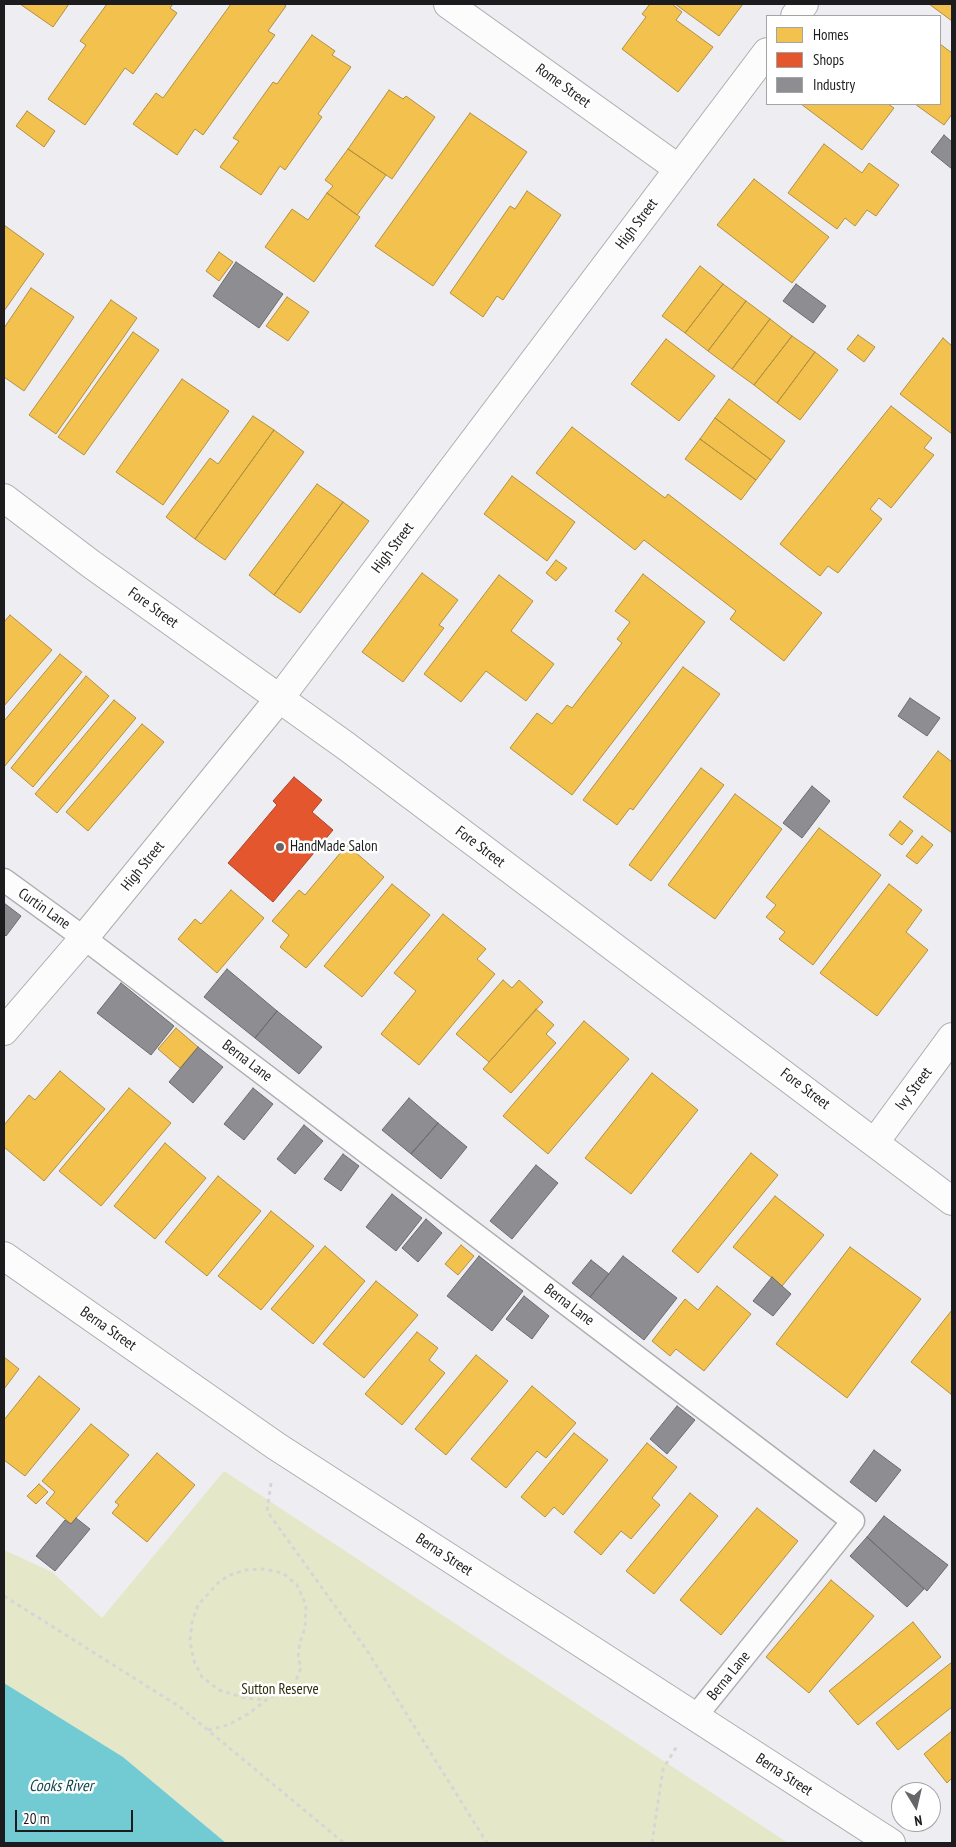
<!DOCTYPE html>
<html>
<head>
<meta charset="utf-8">
<style>
	body { margin:0 }
	#map { position:relative; width:956px; height:1847px; overflow:hidden; background:#eeedf2; font-family:"PT Sans Narrow",sans-serif }
	canvas { display:block }
	.frame { position:absolute; inset:0; border:5px solid #1c1c1e; pointer-events:none }
	.legend { position:absolute; left:766px; top:15px; width:175px; height:90px; box-sizing:border-box; background:#fff; border:1px solid #a4a4a5; margin:0; padding:6px 9px; list-style:none; font-size:15px; color:#1c1c1e }
	.legend li { display:flex; align-items:center; gap:10px; height:25px }
	.legend b { width:25px; border:1px solid #a4a4a5 }
	.north { position:absolute; left:891px; top:1782px; width:50px; height:50px; box-sizing:border-box; background:#fff; border:1px solid #a4a4a5; border-radius:50%; rotate:171deg; font-size:14px; font-weight:700; line-height:20px; text-align:center; color:#1c1c1e }
	.north::after { content:''; display:block; margin:auto; width:18px; height:22px; background:#666568; clip-path:polygon(50% 0,100% 100%,50% 72%,0 100%) }
	.scale { position:absolute; left:15px; top:1810px; width:118px; height:22px; box-sizing:border-box; border:2px solid #1c1c1e; border-top:0; padding-left:6px; font-size:15px; line-height:18px; white-space:nowrap; color:#1c1c1e; -webkit-text-stroke:4px #fff; paint-order:stroke }
</style>
</head>
<body>
<div id="map">
<canvas width="956" height="1847"></canvas>
<div class="frame"></div>
<ul class="legend">
<li><b style="height:14px;background:#f2c14e"></b>Homes</li>
<li><b style="height:14px;background:#e4572e"></b>Shops</li>
<li><b style="height:14px;background:#8d8d92"></b>Industry</li>
</ul>
<div class="north">N</div>
<div class="scale">20 m</div>
</div>
<script>
const context = document.querySelector('canvas').getContext('2d');
context.lineJoin = 'round';
function fill(path, color) {
  context.fillStyle = color;
  context.fill(path, 'evenodd');
}
function poly(rows) {
  const path = new Path2D();
  for (const r of rows) {
    path.moveTo(r[0], r[1]);
    for (let i = 2; i < r.length; i += 2) path.lineTo(r[i], r[i + 1]);
  }
  return path;
}
function stroke(path, color, width, dash) {
  context.strokeStyle = color;
  context.lineWidth = width;
  context.lineCap = dash ? 'butt' : 'round';
  context.setLineDash(dash || []);
  context.stroke(path);
}
function label(font, color, halo, rows, align = 'center') {
  context.font = font + ' "PT Sans Narrow",sans-serif';
  context.lineWidth = 5;
  context.setLineDash([]);
  context.textBaseline = 'middle';
  context.strokeStyle = halo;
  context.fillStyle = color;
  for (const [text, x, y, turn = 0] of rows) {
    context.save();
    context.translate(x, y);
    context.rotate((+turn || 0) * Math.PI / 180);
    context.textAlign = isNaN(turn) ? turn : align;
    if (halo) context.strokeText(text, 0, 0);
    context.fillText(text, 0, 0);
    context.restore();
  }
}
const green = poly([
	[224,1471,788,1843,226,1843,123,1757,4,1683,4,1550,52,1572,102,1618]
]);
const water = poly([
	[4,1683,123,1757,226,1843,4,1843]
]);
const homes = poly([
	[20,4,69,4,53,27,20,4],
	[107,4,173,4,170,8,177,13,133,74,125,68,85,125,48,99,86,45,80,41,107,4],
	[231,4,283,4,286,6,268,31,275,35,203,135,195,129,177,155,133,124,156,93,163,98,231,4],
	[650,4,672,4,682,12,676,20,713,47,678,92,622,49,646,17,642,14,650,4],
	[675,4,743,4,719,36,675,4],
	[929,4,952,4,952,21,929,4],
	[312,35,335,51,332,55,351,67,318,114,322,117,285,170,280,166,261,195,220,167,239,141,233,138,273,82,277,84,312,35],
	[940,44,952,53,952,114,944,125,915,104,940,104,940,44],
	[389,90,403,99,406,96,435,117,392,179,348,149,389,90],
	[801,104,888,104,894,108,862,150,801,104],
	[27,111,55,131,44,147,16,126,27,111],
	[470,113,527,152,433,286,375,246,470,113],
	[824,144,862,173,869,163,899,185,876,216,867,210,855,226,845,218,837,229,788,193,824,144],
	[348,149,386,175,357,215,327,193,333,186,325,180,348,149],
	[754,179,829,237,792,283,717,225,754,179],
	[527,191,561,215,503,300,497,296,483,317,450,293,510,206,515,209,527,191],
	[327,193,360,217,314,282,265,247,292,209,308,220,327,193],
	[4,225,44,254,4,311,4,225],
	[219,252,233,262,219,281,206,271,219,252],
	[700,266,723,284,685,333,662,316,700,266],
	[723,284,746,301,708,351,685,333,723,284],
	[31,288,74,317,24,391,4,377,4,328,31,288],
	[287,297,309,312,288,341,266,326,287,297],
	[111,300,137,318,56,434,29,415,111,300],
	[746,301,770,319,732,369,708,351,746,301],
	[770,319,792,336,754,385,732,369,770,319],
	[133,332,159,350,84,455,58,437,133,332],
	[858,335,875,347,864,362,847,349,858,335],
	[792,336,815,352,777,403,754,385,792,336],
	[943,338,952,346,952,434,900,394,943,338],
	[666,339,715,376,679,421,631,384,666,339],
	[815,352,838,370,800,420,777,403,815,352],
	[182,379,229,411,163,505,116,472,182,379],
	[729,399,785,441,771,460,715,418,729,399],
	[891,406,932,438,924,448,934,455,891,508,879,498,870,509,882,519,838,573,828,566,820,576,780,544,891,406],
	[253,416,274,430,195,539,166,517,210,458,218,464,253,416],
	[715,418,771,460,756,480,700,439,715,418],
	[572,427,665,498,668,494,822,613,784,661,730,619,736,611,644,540,635,550,536,473,572,427],
	[274,430,304,452,225,560,195,539,274,430],
	[700,439,756,480,741,500,685,459,700,439],
	[512,476,575,522,547,561,484,514,512,476],
	[317,484,343,502,274,595,249,575,317,484],
	[343,502,369,521,300,613,274,595,343,502],
	[556,560,567,568,556,581,546,573,556,560],
	[422,573,458,600,439,625,444,628,403,682,362,652,422,573],
	[643,574,705,622,572,795,510,748,537,713,552,724,567,705,572,708,622,643,617,639,630,622,615,611,643,574],
	[499,575,533,601,511,631,554,664,526,701,486,671,461,702,424,674,499,575],
	[10,615,52,650,4,706,4,622,10,615],
	[60,654,82,672,4,767,4,721,60,654],
	[683,667,720,694,633,810,630,808,617,825,583,800,683,667],
	[86,676,109,696,33,787,11,768,86,676],
	[114,700,136,718,57,813,35,794,114,700],
	[142,724,164,742,88,831,66,812,142,724],
	[938,751,952,762,952,833,903,797,938,751],
	[701,768,724,785,651,881,629,865,701,768],
	[735,794,782,829,715,919,668,885,735,794],
	[900,821,913,831,902,845,889,835,900,821],
	[819,828,881,875,813,965,779,939,785,932,766,917,776,905,766,897,819,828],
	[922,836,933,845,917,864,906,856,922,836],
	[347,845,384,877,306,968,280,947,289,935,272,921,299,890,305,895,347,845],
	[392,884,430,915,362,997,324,966,392,884],
	[889,884,922,910,906,932,928,950,877,1016,820,973,889,884],
	[231,890,264,918,217,973,178,939,195,919,201,924,231,890],
	[443,914,486,949,477,959,495,974,419,1065,381,1034,416,991,394,973,443,914],
	[503,980,512,988,519,980,543,1002,489,1062,456,1034,503,980],
	[536,1009,554,1025,546,1034,556,1043,511,1093,483,1069,536,1009],
	[584,1021,629,1059,548,1154,503,1116,584,1021],
	[176,1028,198,1047,180,1068,158,1049,176,1028],
	[60,1071,105,1109,44,1181,4,1147,4,1125,29,1095,35,1100,60,1071],
	[652,1073,698,1110,631,1194,585,1158,652,1073],
	[129,1088,171,1123,101,1206,59,1171,129,1088],
	[165,1143,206,1178,155,1239,114,1206,165,1143],
	[751,1153,778,1175,698,1273,672,1251,751,1153],
	[218,1176,261,1211,207,1276,165,1242,218,1176],
	[775,1196,824,1235,782,1286,733,1247,775,1196],
	[271,1211,314,1246,261,1310,218,1276,271,1211],
	[461,1245,474,1256,458,1275,445,1264,461,1245],
	[325,1246,365,1281,313,1344,271,1309,325,1246],
	[850,1247,921,1299,847,1398,776,1344,850,1247],
	[376,1281,418,1315,364,1378,323,1344,376,1281],
	[717,1286,751,1314,704,1371,676,1349,670,1356,652,1341,685,1299,698,1310,717,1286],
	[952,1310,952,1395,911,1362,952,1310],
	[417,1332,438,1348,429,1360,445,1373,402,1425,365,1394,417,1332],
	[476,1355,508,1381,446,1455,415,1429,476,1355],
	[4,1357,19,1369,4,1389,4,1357],
	[39,1376,80,1409,25,1476,4,1460,4,1420,39,1376],
	[532,1386,576,1423,546,1458,537,1451,506,1488,471,1459,532,1386],
	[91,1424,129,1455,71,1524,46,1503,55,1492,42,1481,91,1424],
	[574,1433,608,1460,563,1515,554,1507,545,1517,521,1497,574,1433],
	[647,1443,677,1467,652,1498,660,1505,631,1539,621,1531,601,1555,574,1532,647,1443],
	[157,1453,195,1485,147,1542,112,1513,119,1505,115,1502,157,1453],
	[39,1484,48,1492,36,1504,27,1496,39,1484],
	[690,1493,718,1516,654,1594,626,1571,690,1493],
	[757,1508,798,1541,721,1635,680,1600,757,1508],
	[831,1580,874,1616,809,1693,766,1657,831,1580],
	[913,1622,941,1657,858,1725,829,1691,913,1622],
	[952,1662,952,1707,898,1750,876,1723,952,1662],
	[952,1731,952,1778,947,1783,924,1754,952,1731]
]);
const shops = poly([
	[294,777,322,800,312,812,333,830,273,902,228,863,277,805,273,801,294,777]
]);
const industry = poly([
	[944,135,952,142,952,169,931,152,944,135],
	[236,262,283,294,259,328,213,296,236,262],
	[796,284,826,306,813,323,783,301,796,284],
	[910,698,940,718,927,736,898,716,910,698],
	[812,786,830,801,802,838,783,823,812,786],
	[4,903,21,916,6,936,4,934,4,903],
	[227,969,277,1011,255,1038,204,997,227,969],
	[121,983,174,1026,151,1055,97,1013,121,983],
	[277,1011,322,1047,299,1074,255,1038,277,1011],
	[198,1047,223,1067,193,1103,169,1082,198,1047],
	[253,1088,273,1104,244,1140,224,1124,253,1088],
	[409,1098,438,1123,411,1154,382,1130,409,1098],
	[438,1123,467,1147,441,1179,411,1154,438,1123],
	[304,1125,323,1141,295,1174,277,1159,304,1125],
	[343,1154,359,1166,341,1191,324,1179,343,1154],
	[536,1165,558,1183,512,1239,490,1221,536,1165],
	[392,1194,422,1218,396,1251,366,1227,392,1194],
	[426,1219,442,1233,418,1262,402,1248,426,1219],
	[479,1256,523,1291,492,1331,447,1296,479,1256],
	[623,1256,677,1298,644,1340,590,1297,623,1256],
	[591,1260,609,1274,590,1297,572,1283,591,1260],
	[772,1277,791,1294,773,1316,753,1301,772,1277],
	[524,1296,549,1316,532,1339,506,1319,524,1296],
	[677,1406,695,1420,667,1454,650,1439,677,1406],
	[874,1450,901,1470,876,1502,850,1482,874,1450],
	[884,1516,948,1565,927,1591,867,1537,884,1516],
	[76,1518,90,1529,55,1571,36,1556,65,1520,71,1524,76,1518],
	[867,1537,924,1589,907,1607,850,1556,867,1537]
]);
const path = poly([
	[271,1483,267,1511,366,1649,487,1843],
	[4,1596,180,1707,344,1843],
	[208,1730,228,1725,248,1714,266,1700,294,1685,301,1668,298,1657,300,1642,305,1628,306,1605,297,1585,283,1573,264,1569,245,1570,230,1575,219,1582,198,1605,192,1622,190,1641,194,1661,202,1677,219,1690,245,1698,266,1700],
	[652,1843,663,1769,677,1746]
]);
const lane = poly([
	[4,880,84,938,853,1521,695,1717]
]);
const street = poly([
	[448,4,679,169],
	[795,16,804,4],
	[4,1031,84,938,279,699,767,52],
	[875,1142,952,1037],
	[4,1256,276,1446,891,1843]
]);
const secondary = poly([
	[4,498,91,564,346,746,952,1201]
]);
const markers = [
	[280,847,5,"#666568"]
];
const streetNames = [
	["Rome Street",563,86,36],
	["High Street",637,224,-53],
	["High Street",393,548,-53],
	["Fore Street",153,608,36],
	["Fore Street",480,847,37],
	["High Street",143,866,-51],
	["Curtin Lane",44,909,35],
	["Berna Lane",247,1061,37],
	["Fore Street",805,1089,37],
	["Ivy Street",914,1089,-53],
	["Berna Lane",569,1305,37],
	["Berna Street",108,1329,35],
	["Berna Street",444,1555,33],
	["Berna Lane",729,1676,-51],
	["Berna Street",784,1775,33]
];
const poiNames = [
	["HandMade Salon",290,847]
];
const parkNames = [
	["Sutton Reserve",280,1690]
];
const waterNames = [
	["Cooks River",61,1786]
];
fill(green, '#e5e8c8');
fill(water, '#72cbd2');
fill(homes, '#f2c14e');
stroke(homes, '#b29040', 1);
fill(shops, '#e4572e');
stroke(shops, '#a84529', 1);
fill(industry, '#8d8d92');
stroke(industry, '#6b6b6f', 1);
stroke(lane, '#adadaf', 25);
stroke(street, '#adadaf', 30);
stroke(secondary, '#adadaf', 30);
stroke(path, '#d6d6d7', 3, [4, 4]);
stroke(lane, '#fcfcfd', 22);
stroke(street, '#fcfcfd', 28);
stroke(secondary, '#fcfcfd', 28);
for (const [x, y, r, color] of markers) {
  const dot = new Path2D();
  dot.arc(x, y, r, 0, 2 * Math.PI);
  context.fillStyle = color;
  context.fill(dot);
  stroke(dot, '#fff', 2);
}
label('15px', '#1c1c1e', '#fff', streetNames);
label('15px', '#1c1c1e', '#fff', poiNames, 'left');
label('15px', '#2d2e09', '#fff', parkNames);
label('italic 16px', '#10484b', '#fff', waterNames);
</script>
</body>
</html>
